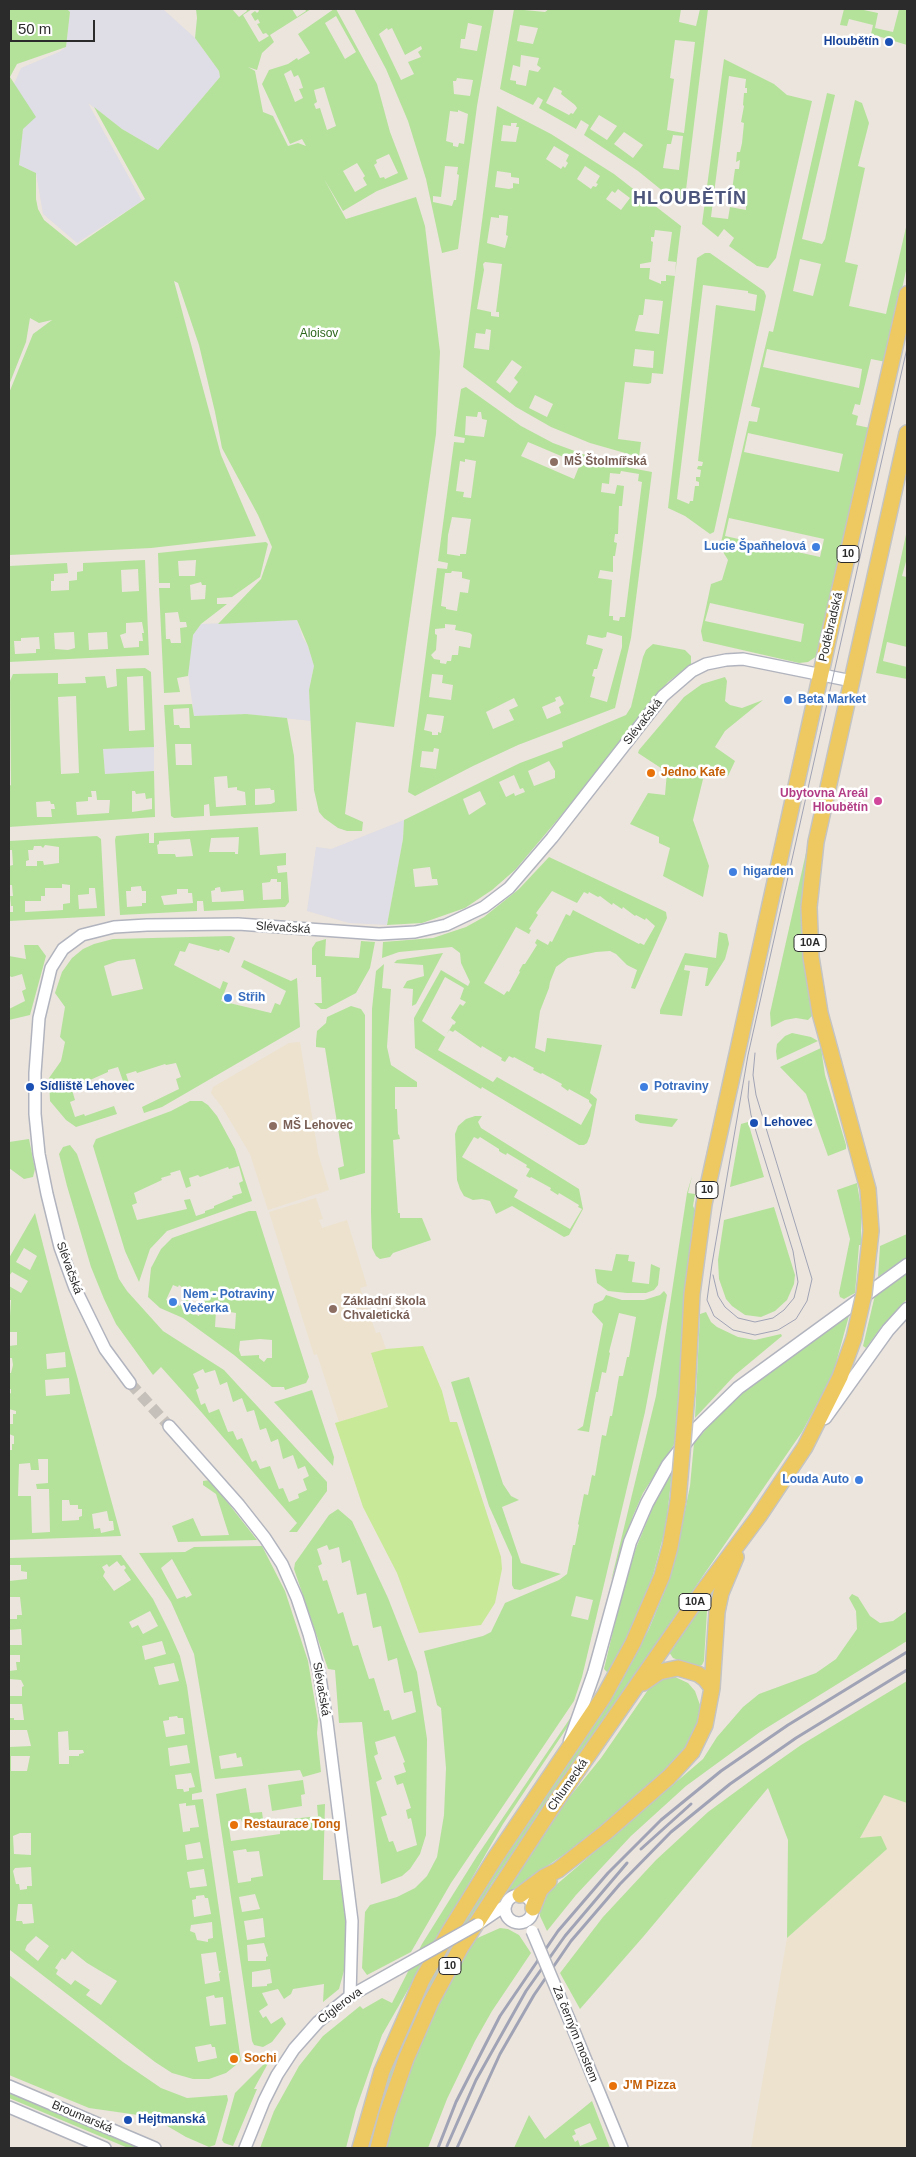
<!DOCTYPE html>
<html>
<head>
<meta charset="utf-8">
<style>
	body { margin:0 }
	#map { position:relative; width:916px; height:2157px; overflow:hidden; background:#ece5dd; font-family:Arial,sans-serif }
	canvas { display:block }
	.frame { position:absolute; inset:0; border:10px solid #2b2b2b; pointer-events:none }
	.scale { position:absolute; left:10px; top:20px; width:85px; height:22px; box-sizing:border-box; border:2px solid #2b2b2b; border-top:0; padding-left:6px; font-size:15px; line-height:18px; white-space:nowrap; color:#2b2b2b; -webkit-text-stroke:4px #fff; paint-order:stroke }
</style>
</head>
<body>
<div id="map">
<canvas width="916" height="2157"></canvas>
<div class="frame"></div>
<div class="scale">50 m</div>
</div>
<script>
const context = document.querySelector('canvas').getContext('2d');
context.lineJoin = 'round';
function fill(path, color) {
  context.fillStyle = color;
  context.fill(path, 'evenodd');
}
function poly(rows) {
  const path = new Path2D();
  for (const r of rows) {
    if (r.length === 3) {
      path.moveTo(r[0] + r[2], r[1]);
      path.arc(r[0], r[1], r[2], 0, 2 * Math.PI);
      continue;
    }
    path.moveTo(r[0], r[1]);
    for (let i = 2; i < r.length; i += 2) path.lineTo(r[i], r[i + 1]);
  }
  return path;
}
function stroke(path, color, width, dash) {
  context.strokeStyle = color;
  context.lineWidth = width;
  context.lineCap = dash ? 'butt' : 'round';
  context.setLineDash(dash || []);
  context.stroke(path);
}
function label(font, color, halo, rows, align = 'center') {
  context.font = font + ' Arial,sans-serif';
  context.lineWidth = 5;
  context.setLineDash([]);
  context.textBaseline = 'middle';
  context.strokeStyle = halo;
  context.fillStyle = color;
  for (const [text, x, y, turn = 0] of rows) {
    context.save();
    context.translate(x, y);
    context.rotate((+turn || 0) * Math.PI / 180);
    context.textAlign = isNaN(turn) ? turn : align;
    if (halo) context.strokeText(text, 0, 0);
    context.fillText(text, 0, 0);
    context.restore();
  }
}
const industrial = poly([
	[67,9,163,9,195,38,219,71,220,77,158,150,122,129,88,103,142,201,77,243,43,214,36,173,19,165,23,129,14,84,21,68,59,52,66,47,70,12],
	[297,620,303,638,308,646,314,666,309,690,311,721,246,714,194,716,188,672,190,652,193,635,201,624],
	[154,747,154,771,105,774,103,749],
	[404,820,403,839,387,925,349,923,307,911,316,847,331,849]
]);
const education = poly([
	[300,1042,318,1153,329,1190,268,1210,250,1154,222,1107,211,1093,213,1087,289,1043],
	[316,1198,323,1219,319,1220,322,1228,347,1220,367,1286,360,1288,376,1333,380,1332,386,1349,371,1354,388,1407,339,1422,317,1354,314,1355,269,1212],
	[884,1794,907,1803,907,2148,751,2148,787,1938,886,1849,860,1838]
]);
const green = poly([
	[9,9,67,9,70,12,66,47,17,64,10,77,36,117,23,129,19,165,36,173,36,199,38,209,44,220,76,246,145,199,94,107,122,129,158,150,220,77,219,71,195,38,197,18,196,9,232,9,239,17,247,11,246,9,252,9,243,15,259,42,269,36,266,33,263,34,257,24,260,23,258,19,255,21,251,14,255,11,257,13,259,11,258,9,292,9,297,17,306,11,305,9,311,9,270,35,274,42,262,53,257,70,248,67,255,71,263,112,273,116,288,146,298,143,306,146,302,139,290,144,262,84,269,70,288,64,297,58,298,60,310,53,298,34,334,9,336,9,377,84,390,132,408,179,377,191,343,211,324,179,346,219,416,197,425,226,440,352,436,434,394,727,356,722,345,814,363,822,362,831,347,831,338,828,324,818,319,812,314,790,309,690,314,666,308,646,297,620,218,624,261,579,272,547,258,515,222,448,215,412,199,345,178,283,174,281,221,455,256,536,151,548,9,555,9,393,33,334,52,320,39,323,30,318,26,342,9,385],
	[336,16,356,52,345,59,325,23],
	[291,70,294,77,298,75,300,79,303,88,299,89,303,98,295,102,284,74],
	[324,87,336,126,327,130,320,108,316,109,314,104,317,102,314,90],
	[389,154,398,173,385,179,384,177,380,178,374,165,377,163,376,160],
	[357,163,365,176,363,178,367,185,355,192,343,171],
	[354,9,494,9,477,106,458,249,442,253,426,179,408,121,386,69],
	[468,23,482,26,477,51,460,48,461,39,465,39],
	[387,28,388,30,392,28,405,55,421,46,422,49,418,52,421,57,408,62,414,74,401,80,379,34],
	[457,78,473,80,470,96,454,94,453,81,456,81],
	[458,110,468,114,464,144,459,143,458,147,453,146,453,143,446,141,450,111,458,112],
	[445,166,458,167,457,174,459,175,456,200,454,200,452,206,433,202,433,196,441,197],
	[514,9,545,12,549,9,681,9,679,22,696,26,700,9,708,9,685,198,675,201,638,171,584,135,589,125,581,120,576,129,539,108,543,100,538,97,533,105,500,89],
	[520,25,538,28,533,44,517,41],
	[675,40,695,42,684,133,667,130,674,79,670,78],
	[521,55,539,58,537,65,541,68,538,72,529,70,526,86,516,84,516,81,510,80,513,65,520,67],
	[554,87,562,91,561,94,575,105,577,108,573,114,571,113,569,115,546,103],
	[599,115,617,126,607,140,590,129],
	[624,132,643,145,633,158,614,144],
	[673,135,683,136,679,170,663,168,667,144,671,144],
	[844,9,859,9,878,13,875,28,893,32,899,9,907,9,907,45,871,34,873,25,849,19,847,26,840,25],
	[724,59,774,84,787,95,812,101,776,258,768,268,757,266,729,246,734,238,724,229,718,237,702,224],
	[729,76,746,79,745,88,747,88,747,93,744,93,743,105,744,106,741,122,744,123,742,143,740,152,737,152,736,162,740,160,739,169,735,169,731,197,735,198,736,195,743,196,742,204,746,205,746,210,730,207,728,219,711,217],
	[827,93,835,95,802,239,822,244,825,239,855,100,862,103,869,123,858,166,865,168,845,262,858,265,849,306,886,314,907,223,907,266,886,362,871,359,860,405,855,404,852,414,858,416,856,425,870,428,817,656,808,662,799,663,703,641,701,631,711,584,722,580,728,560,720,547,749,421,757,422,760,408,751,406,769,331,773,332],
	[800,259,821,264,813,296,793,291],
	[767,349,862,369,859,388,763,367],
	[748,433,843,454,839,472,744,452],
	[729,518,824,539,820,557,725,536],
	[710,603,804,624,801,642,705,621],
	[497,106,551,134,614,174,681,226,663,374,652,373,651,383,648,384,625,382,618,439,641,442,639,457,590,443,551,427,516,407,463,367],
	[511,123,517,123,516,127,519,127,516,142,501,141,503,125,511,126],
	[554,146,569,155,566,161,568,163,565,168,563,166,561,169,546,159],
	[585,166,600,176,596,183,598,184,596,187,593,186,591,189,577,179],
	[497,171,511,173,511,177,519,178,519,184,513,183,513,188,509,189,495,187],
	[618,189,630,198,621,210,606,199,612,191,615,193],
	[499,215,508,216,506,235,508,236,505,248,487,243,491,217,499,218],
	[655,230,672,232,668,261,676,262,675,276,666,275,666,281,661,281,661,284,649,279,650,268,640,268,640,264,651,262,653,242,651,241,651,237,654,237],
	[485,262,502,264,496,312,499,312,499,317,491,316,491,312,477,309,484,270,483,264],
	[645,299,663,301,659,334,635,331,639,315,643,315],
	[486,329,491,330,489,350,474,348,476,333,485,334],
	[635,349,654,351,653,368,633,366],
	[512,360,522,367,514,378,518,382,510,393,496,382],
	[535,395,553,404,547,417,529,408],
	[705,253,710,253,764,291,766,296,714,532,710,534,685,516,668,508,697,258],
	[703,285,748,291,748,293,757,295,755,311,716,305,698,461,703,462,702,466,698,466,697,469,701,470,700,477,696,477,696,481,699,482,699,486,695,486,693,501,690,501,689,504,677,499],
	[466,387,521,426,553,443,610,464,652,472,631,638,615,708,518,745,473,766,415,796,408,792,437,568,447,569,448,563,438,561,454,442,464,443,465,438,454,436,461,389],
	[478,412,481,412,482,419,487,420,484,437,465,435,466,416,477,417],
	[528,442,580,464,574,479,521,456],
	[465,459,476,461,471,498,463,497,464,492,456,491,460,461,465,462],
	[621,471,639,474,638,481,642,482,625,617,620,617,619,621,613,620,613,616,609,616,612,580,598,578,600,570,613,572,613,556,615,556,617,543,614,542,615,534,618,534,619,506,622,506,624,486,617,485,615,494,601,492,602,483,609,484,610,473,620,474],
	[452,517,471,519,466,554,460,554,460,556,447,554,448,535],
	[452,571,462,572,462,578,470,580,468,593,460,592,457,611,446,609,446,607,441,606,445,573,451,573],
	[445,624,456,625,455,630,470,633,472,635,470,648,459,646,458,655,452,655,451,661,447,661,446,664,440,663,440,660,434,659,431,655,436,650,437,635,435,634,435,629,445,628],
	[607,632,622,636,622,647,607,702,590,697,595,677,592,676,594,669,597,669,603,649,586,644,588,635,602,638,606,637],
	[432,674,443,675,442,683,453,685,451,700,429,697],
	[560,696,564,704,559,707,561,713,547,719,542,707,556,701,555,698],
	[514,698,518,706,509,710,514,720,493,729,486,712],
	[427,714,444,716,441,733,438,732,438,735,432,735,432,732,424,730],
	[434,748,439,749,436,769,420,767,422,751,433,752],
	[907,530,907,558,902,576,907,577,907,647,887,642,883,661,907,667,907,679,876,673],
	[266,542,268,544,260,577,232,597,217,598,217,604,227,604,201,624,193,635,188,676,177,678,180,692,164,693,159,588,170,588,170,583,159,583,158,553],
	[196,560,195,576,179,576,178,561],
	[201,582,202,585,206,585,205,599,191,600,190,585],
	[178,612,180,622,186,622,187,627,180,628,181,643,171,643,170,639,166,639,165,613],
	[145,560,149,655,9,662,9,566,67,563,68,573,54,574,54,581,51,581,51,591,69,590,69,581,77,580,77,572,83,571,83,563],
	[138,569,139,591,122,592,121,570],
	[142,622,144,633,142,633,143,641,139,641,139,647,124,648,120,635,126,633,126,623],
	[74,632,75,648,68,650,55,649,54,633],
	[107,632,108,649,89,650,88,633],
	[39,637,40,649,36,649,36,653,15,654,14,641,21,641,21,638],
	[653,644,685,650,691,656,691,664,668,682,575,799,515,870,492,890,465,908,422,923,387,925,403,839,404,820,520,763,563,747,562,742,626,715,631,707,643,657,646,650],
	[549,761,555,771,555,778,534,786,528,771],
	[514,775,520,789,523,788,525,792,515,796,514,793,506,797,499,782],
	[480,791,486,804,469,815,463,799],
	[430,867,432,879,437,879,438,885,415,887,413,869],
	[145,668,151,672,154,747,103,749,105,774,154,771,155,817,9,827,9,786,11,785,10,681,13,674,58,673,58,684,86,683,85,677,105,676,107,688,117,686,116,669],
	[143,676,145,730,129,731,127,677],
	[76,696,79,773,61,774,58,697],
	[91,791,96,791,97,800,110,800,109,813,77,815,76,802,88,801,88,797,92,797],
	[132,791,135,791,136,794,145,793,146,799,152,798,152,809,132,812],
	[50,801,51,804,54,804,55,809,51,809,52,817,37,817,36,802],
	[725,677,727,681,725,701,730,705,742,708,763,700,725,731,715,747,735,761,728,776,705,771,693,820,709,866,703,897,663,876,670,848,659,843,659,837,630,824,648,793,665,795,667,772,638,753,639,750,684,697,702,684],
	[192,704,194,716,246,714,287,718,294,756,297,811,210,816,209,804,204,805,204,816,174,818,171,816,164,705],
	[189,708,190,728,180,728,179,725,174,725,173,709],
	[175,744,191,744,192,765,176,765],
	[214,777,227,776,228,788,237,787,237,790,245,792,246,805,216,807],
	[270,788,271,790,274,790,275,802,271,804,255,805,255,789],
	[258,827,260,855,286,853,286,865,277,866,278,873,287,872,289,902,285,907,204,911,203,901,197,901,197,911,120,915,115,840,116,836,149,833,149,843,154,843,154,833],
	[239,837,238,854,235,854,235,852,209,852,211,838],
	[190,839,193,856,176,857,175,854,158,854,157,845,159,844,159,841],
	[271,879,277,879,277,882,281,882,281,899,263,900,262,883,270,882],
	[141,886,142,891,146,891,146,903,142,903,142,906,127,907,126,891,131,891,131,887],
	[220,887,221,892,243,890,244,901,212,902,211,891,215,890,215,888],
	[177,889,188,889,188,893,192,893,193,903,164,905,161,896,177,894],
	[97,836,101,839,105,916,9,921,9,912,13,912,13,906,11,906,10,896,13,896,12,885,9,885,9,866,13,865,12,850,9,850,9,841],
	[45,845,59,847,59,863,44,865,43,861,37,861,37,866,26,866,26,861,29,860,28,850,33,850,34,846,41,846,43,848],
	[62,884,70,885,70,903,63,904,63,910,25,912,25,901,41,901,41,896,45,896,45,888,62,888],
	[89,888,95,888,97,908,79,909,78,895,89,894],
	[808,844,802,921,804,966,812,1016,808,1020,796,1018,785,1020,771,1027,770,1013],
	[549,857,662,910,666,912,667,918,635,989,631,988,637,970,627,965,616,954,610,951,596,952,568,958,556,967,550,982,549,988,540,1011,535,1048,545,1052,547,1038,602,1045,590,1093,597,1099,590,1136,587,1143,584,1145,579,1145,482,1087,481,1089,415,1048,414,1018,441,970,468,986,470,982,461,963,460,953,452,947,399,952,382,958,383,942,433,938,466,927,484,917,519,889],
	[552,891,577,903,584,892,588,894,589,892,598,897,600,896,612,905,613,903,622,909,623,907,635,916,636,915,645,920,646,918,655,926,644,945,640,943,639,944,573,910,570,916,566,914,552,942,550,941,548,945,537,939,535,943,537,945,525,964,523,964,519,971,520,972,509,992,507,991,504,995,484,983,516,927,529,934,531,930,529,929,538,915,536,913],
	[445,977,464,988,460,999,466,1002,463,1006,460,1004,451,1018,456,1022,454,1025,453,1024,445,1037,422,1021],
	[449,1030,453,1032,455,1030,481,1048,482,1046,502,1058,501,1060,505,1062,509,1056,513,1058,514,1057,534,1068,533,1070,541,1074,542,1073,562,1084,561,1086,568,1091,569,1089,589,1100,589,1102,592,1105,581,1125,497,1077,493,1082,438,1050],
	[719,932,727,934,729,944,725,959,708,986,705,986,708,968,685,965,684,970,690,971,682,1016,660,1014,660,1010,685,953,716,958],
	[231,936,235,938,229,953,220,949,219,951,189,943,185,952,180,951,174,965,220,989,223,981,228,983,221,1001,271,1013,275,1003,280,1005,286,991,241,967,244,960,291,981,297,978,300,1027,162,1107,144,1113,142,1107,179,1089,176,1079,181,1077,176,1063,166,1065,165,1064,137,1073,136,1071,126,1074,129,1083,124,1084,118,1067,108,1070,108,1072,90,1080,90,1082,81,1085,81,1087,72,1090,75,1100,70,1102,75,1117,84,1114,85,1116,114,1106,117,1114,76,1127,66,1120,50,1101,49,1078,61,1061,65,1042,60,1037,65,1007,55,993,62,972,72,958,83,949,94,944,113,939],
	[135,959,143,989,112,996,104,966,118,961],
	[326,939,325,956,359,958,361,941,375,942,370,968,356,993,326,1009,321,1009,314,1003,322,1003,321,977,316,977,316,965,312,965,312,948,316,942],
	[24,945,38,945,46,956,30,1015,9,1020,9,1009,25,1001,22,991,26,989,22,974,12,977,9,976,9,956,26,959],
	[443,953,416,1004,412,1006,413,989,403,988,407,981,424,976,423,965,394,963,397,960],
	[384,964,382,988,391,989,387,1047,391,1065,417,1082,417,1087,395,1087,395,1109,397,1109,398,1134,399,1135,400,1139,393,1140,398,1213,400,1213,400,1218,422,1218,431,1240,393,1253,390,1257,380,1259,376,1256,372,1248,371,1212,372,1009,376,971],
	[351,1006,361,1009,365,1015,365,1173,340,1180,338,1168,344,1166,325,1048,316,1047,316,1041,317,1031,326,1023,327,1017],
	[792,1033,811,1037,818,1041,777,1060,776,1051,777,1044,785,1036],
	[821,1048,825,1075,846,1145,846,1149,828,1156,806,1094,780,1067],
	[190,1101,202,1101,208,1105,217,1116,235,1149,252,1201,167,1231,150,1249,139,1282,125,1251,93,1146,96,1139,171,1111],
	[239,1166,243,1181,239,1183,242,1193,232,1196,233,1198,214,1206,214,1208,205,1211,205,1213,196,1216,190,1199,184,1200,187,1209,137,1220,132,1205,137,1203,134,1193,162,1180,161,1178,171,1175,170,1173,180,1170,186,1188,191,1186,189,1178,198,1175,200,1177,228,1167,229,1169],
	[637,1114,678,1119,672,1127,640,1123,635,1120,635,1115],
	[475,1116,482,1116,478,1122,481,1128,579,1189,583,1209,569,1235,564,1237,512,1206,496,1214,490,1201,482,1199,473,1200,464,1196,460,1189,457,1180,455,1134,458,1126,466,1119],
	[474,1137,478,1139,480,1137,499,1149,499,1151,502,1153,506,1155,507,1153,527,1165,526,1167,530,1169,526,1176,530,1178,531,1177,551,1188,550,1190,558,1195,559,1193,579,1205,578,1207,582,1209,570,1229,514,1197,518,1190,462,1157],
	[748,1122,764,1177,730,1187,741,1124],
	[29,1139,35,1169,33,1177,24,1179,9,1168,9,1142],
	[70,1145,77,1154,119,1279,127,1291,163,1331,224,1370,327,1482,327,1491,297,1532,289,1532,297,1523,203,1414,161,1367,153,1375,116,1324,104,1299,91,1267,67,1186,59,1154,63,1147],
	[203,1369,205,1373,215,1370,220,1385,227,1382,233,1402,242,1398,247,1412,254,1410,260,1430,266,1428,271,1442,278,1439,283,1459,293,1455,298,1469,305,1466,309,1476,303,1479,307,1490,298,1494,299,1498,289,1502,283,1488,279,1489,270,1466,260,1469,256,1460,252,1462,242,1438,237,1440,233,1431,228,1432,219,1409,209,1413,205,1403,201,1405,196,1390,199,1388,193,1374],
	[692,1176,688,1193,695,1194,693,1206,696,1212,686,1286,675,1443,643,1493,633,1516,611,1581,656,1396,687,1193],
	[857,1183,861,1208,861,1245,859,1245,855,1293,844,1299,840,1297,839,1293,850,1239,837,1190],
	[774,1207,795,1275,794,1284,787,1300,775,1311,761,1317,745,1315,732,1306,726,1299,719,1279,718,1260,724,1220],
	[249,1211,256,1211,309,1377,306,1383,285,1390,284,1387,272,1387,234,1355,183,1318,160,1308,148,1297,151,1268,161,1249,172,1238],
	[173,1285,178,1287,179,1285,187,1291,180,1306,166,1300],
	[192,1294,204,1299,199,1316,186,1310],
	[224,1305,230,1305,230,1312,236,1313,235,1329,215,1327,216,1311,218,1307,224,1307],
	[260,1339,272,1340,272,1358,267,1358,264,1362,259,1358,259,1355,241,1356,239,1350,240,1341],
	[35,1213,69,1347,121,1536,9,1540,9,1450,12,1450,12,1444,14,1444,14,1436,9,1434,9,1424,13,1424,13,1414,16,1414,16,1411,9,1409,9,1394,11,1393,11,1389,9,1389,9,1373,11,1373,13,1365,12,1358,9,1358,9,1346,17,1345,17,1332,9,1332,11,1300,9,1300,9,1286,21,1293,28,1281,12,1272,9,1276,9,1258],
	[24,1248,37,1256,30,1270,16,1262],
	[65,1352,66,1367,47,1369,46,1354],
	[69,1378,70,1394,46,1396,45,1380],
	[38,1459,48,1459,48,1483,36,1484,37,1489,49,1489,50,1532,32,1533,31,1496,18,1496,19,1464,30,1463,31,1470,39,1470],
	[62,1500,69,1500,70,1505,78,1505,78,1509,82,1509,82,1516,79,1517,79,1520,62,1521],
	[107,1511,109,1521,113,1521,114,1530,101,1533,100,1528,94,1529,92,1514],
	[907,1234,907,1257,878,1277,880,1246],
	[616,1254,629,1255,628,1261,635,1262,632,1282,649,1284,651,1264,660,1268,658,1285,654,1290,646,1293,627,1293,608,1291,597,1283,595,1269,612,1271],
	[907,1273,907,1299,882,1326,866,1348,863,1346,875,1295],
	[664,1291,667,1295,645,1412,582,1677,574,1701,451,1883,411,1952,367,1975,362,1968,365,1912,370,1905,397,1897,415,1888,427,1876,437,1857,444,1815,446,1768,441,1708,437,1705,424,1651,483,1636,491,1632,505,1603,559,1580,567,1574,573,1545,575,1545,579,1525,578,1524,584,1494,588,1495,592,1475,595,1476,602,1435,606,1436,610,1416,612,1416,619,1376,623,1376,627,1357,629,1357,636,1317,619,1313,609,1352,610,1353,606,1373,602,1372,598,1392,596,1392,589,1432,577,1430,583,1426,603,1324,592,1312,594,1304,603,1300,606,1295,622,1300,644,1300,660,1295],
	[576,1596,593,1600,588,1620,571,1616],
	[706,1312,711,1322,717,1327,738,1337,755,1340,781,1334,782,1336,735,1375,695,1418,700,1314],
	[850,1312,833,1374,802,1432,526,1833,492,1883,447,1959,398,2060,381,2112,371,2148,365,2148,384,2081,424,1990,485,1885,624,1677,649,1629,666,1588,677,1550,690,1486,694,1443,723,1410,752,1384],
	[469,1377,503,1484,511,1496,519,1500,502,1507,521,1563,561,1574,520,1590,514,1589,512,1585,512,1557,489,1506,451,1382],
	[312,1390,334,1457,333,1466,274,1402],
	[672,1472,666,1526,653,1575,625,1643,610,1671,607,1672,604,1669,624,1585,636,1548,655,1502],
	[210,1480,257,1540,178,1542,172,1526,193,1518,201,1536,229,1535,216,1494,203,1485,203,1481],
	[338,1509,352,1521,388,1598,417,1672,427,1739,426,1835,420,1854,410,1869,402,1876,381,1884,362,1722,339,1723,335,1670,328,1669,294,1569,295,1563,329,1515],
	[327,1545,329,1550,339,1547,342,1563,350,1560,357,1595,366,1593,373,1628,381,1626,388,1661,397,1658,404,1693,412,1691,416,1712,392,1720,389,1710,384,1711,374,1678,369,1679,358,1645,353,1646,343,1612,338,1614,327,1580,323,1581,318,1566,322,1564,317,1549],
	[395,1736,405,1762,403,1763,406,1772,394,1776,397,1785,403,1783,411,1808,406,1810,408,1819,411,1818,417,1845,397,1852,393,1841,389,1842,381,1817,387,1815,376,1782,382,1779,374,1756,378,1754,375,1742],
	[262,1546,285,1591,308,1661,318,1721,317,1733,321,1772,303,1777,300,1770,215,1779,194,1654,171,1602,139,1553,185,1552,194,1547],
	[172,1559,192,1595,186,1598,185,1596,177,1599,161,1568],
	[236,1753,237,1758,241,1757,243,1766,221,1769,219,1756],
	[121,1555,153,1599,169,1631,180,1656,187,1686,202,1792,192,1794,192,1800,203,1799,241,2061,226,2073,209,2079,193,2079,172,2073,155,2062,10,1950,9,1747,31,1746,27,1730,9,1730,9,1718,14,1718,14,1720,24,1720,22,1704,9,1704,9,1696,22,1696,22,1687,24,1686,21,1680,9,1679,9,1671,17,1670,16,1662,20,1662,20,1655,9,1655,9,1645,22,1645,21,1629,9,1630,9,1614,9,1619,17,1619,17,1615,22,1615,20,1597,9,1597,9,1581,27,1579,27,1572,21,1571,21,1565,9,1565,9,1558],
	[117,1561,121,1566,124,1565,126,1568,124,1570,131,1580,114,1591,103,1576,105,1572,102,1567,107,1564,109,1567],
	[150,1611,158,1626,143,1634,138,1625,132,1628,129,1622],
	[162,1641,166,1654,145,1660,142,1646],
	[174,1663,179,1681,159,1685,154,1667],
	[177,1716,178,1718,183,1718,185,1734,166,1737,163,1721,169,1720,169,1717],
	[68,1731,69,1750,83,1750,84,1753,79,1754,79,1756,69,1756,69,1764,59,1764,58,1732],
	[187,1745,190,1763,170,1766,168,1748],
	[11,1756,30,1756,27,1771,11,1771],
	[191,1773,195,1787,189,1788,189,1791,184,1792,183,1789,177,1789,175,1775],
	[186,1803,186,1806,195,1805,199,1827,190,1828,190,1831,183,1832,179,1804],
	[20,1833,31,1833,31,1855,14,1854,13,1836],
	[200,1842,203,1858,187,1860,185,1845],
	[31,1867,32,1886,27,1886,27,1889,20,1890,19,1884,16,1884,13,1871,15,1868],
	[204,1869,207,1886,190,1888,187,1872],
	[204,1895,205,1898,208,1898,211,1914,194,1917,192,1900,196,1899,196,1896],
	[18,1904,32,1904,34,1923,23,1924,22,1921,16,1921],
	[212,1922,213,1938,208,1939,208,1942,197,1940,195,1933,190,1931,191,1925],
	[36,1936,49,1946,38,1961,25,1950,27,1945],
	[72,1951,87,1963,117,1981,101,2005,86,1995,90,1990,75,1980,71,1985,56,1974,58,1970,55,1968,62,1958,65,1960],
	[216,1952,219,1971,221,1971,219,1974,220,1981,205,1984,201,1954],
	[214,1995,215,1998,223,1997,226,2024,210,2026,206,1997],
	[211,2044,212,2047,215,2047,217,2058,198,2062,195,2047],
	[852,1594,858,1597,870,1616,880,1623,893,1621,907,1611,907,1641,760,1732,686,1786,631,1836,576,1895,547,1931,540,1916,540,1910,549,1891,703,1759,717,1737,743,1707,759,1694,816,1673,836,1659,857,1629,856,1611,849,1598],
	[700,1606,706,1607,707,1611,704,1661,702,1665,697,1667,673,1658,669,1652],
	[673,1676,688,1683,695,1691,700,1705,699,1718,695,1731,683,1752,662,1774,591,1836,499,1899,555,1815,601,1758,650,1687,661,1678],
	[907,1681,907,1803,884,1795,860,1838,881,1836,887,1849,787,1938,788,1840,768,1788,643,1937,580,2009,560,1973,603,1917,656,1860,708,1812,757,1776,801,1745],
	[573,1714,570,1723,503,1824,382,2035,356,2109,346,2148,260,2148,274,2111,299,2066,323,2036,360,2006,363,2009,382,1998,392,2003,422,1944,477,1856],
	[303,1780,305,1794,301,1795,302,1806,272,1811,268,1785],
	[246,1788,250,1813,262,1812,263,1819,255,1823,253,1827,245,1828,245,1822,242,1822,241,1819,228,1821,231,1841,280,1834,280,1826,283,1824,283,1820,318,1816,317,1805,325,1804,323,1880,340,1880,347,1928,345,1967,339,1989,323,2002,324,1984,293,1989,291,1994,284,1999,278,1989,262,1993,268,2005,259,2011,263,2018,266,2016,271,2024,282,2017,286,2024,272,2042,263,2047,254,2045,252,2041,216,1794],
	[246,1849,247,1852,259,1851,263,1876,251,1878,251,1881,238,1883,233,1851],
	[255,1894,260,1909,242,1912,239,1897],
	[263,1918,265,1937,247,1940,244,1921],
	[264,1943,268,1956,266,1957,266,1961,248,1961,247,1945],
	[270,1969,272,1983,267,1984,267,1986,252,1987,252,1972],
	[500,1928,508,1929,519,1935,531,1953,492,2011,475,2041,447,2099,428,2148,385,2148,394,2115,417,2049,434,2012,473,1940],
	[9,1975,123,2062,161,2088,187,2098,227,2095,228,2100,215,2145,209,2147,186,2137,152,2117,89,2108,9,2075],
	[272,2056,254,2089,257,2089,233,2146,224,2143,222,2140,235,2093],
	[9,2092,141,2148,128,2148,9,2098],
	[592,2101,610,2148,514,2148,529,2115,545,2139],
	[590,2123,597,2139,580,2146,578,2140,575,2142,572,2136,576,2134,574,2130]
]);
const pitch = poly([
	[423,1346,442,1391,450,1422,457,1422,501,1557,502,1569,495,1603,481,1625,419,1633,397,1573,363,1507,335,1423,388,1407,371,1353,386,1349]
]);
const tertiaryTunnel = poly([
	[130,1383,169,1426]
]);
const tertiary = poly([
	[130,1383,105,1349,75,1288,60,1247,47,1194,39,1154,35,1114,35,1073,39,1018,51,968,63,949,82,935,114,927,147,925,238,924,379,934,415,932,446,925,484,907,509,888,552,838,663,696,692,671,706,664,726,660,743,659,852,681],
	[169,1426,239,1505,265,1538,282,1564,297,1598,309,1634,319,1671,327,1722,352,1921,350,1996],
	[519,1909,14],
	[478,1924,506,1905],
	[569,2019,622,2148],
	[9,2086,155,2148],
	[9,2107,105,2148],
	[245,2148,264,2101,277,2075,294,2049,318,2022,350,1996,398,1969]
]);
const secondary = poly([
	[825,1418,888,1330,907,1309],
	[570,1741,594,1673,630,1542,647,1503,668,1465,698,1427,738,1388,907,1265]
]);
const primary = poly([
	[869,1249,871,1231,868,1189,820,1013,811,957,809,907,816,842,907,433],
	[687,1393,692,1294,704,1204,830,632,907,294],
	[643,1683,659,1672,678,1668,698,1674,705,1679,712,1688],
	[520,1895,544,1877,558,1870,605,1833,669,1777,692,1752,705,1725,712,1688,717,1612,721,1593,736,1557],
	[533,1908,540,1890,549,1881],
	[360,2148,382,2071,422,1980,449,1932,495,1858,604,1696,633,1643,662,1576,670,1547,678,1501],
	[378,2148,387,2114,406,2059,431,2002,461,1947,557,1800,695,1602,759,1516,805,1447,840,1377,854,1338]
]);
const tram = poly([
	[755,1053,753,1075,756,1095,812,1279,807,1301,796,1319,778,1330,755,1335,733,1330,714,1316,707,1300,712,1264,748,1055,907,348],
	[713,1275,718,1296,725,1307,738,1318,755,1322,773,1318,784,1310,794,1298,798,1282,793,1251,751,1115,748,1097,749,1081]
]);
const rail = poly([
	[641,1849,691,1804],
	[447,2146,476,2080,526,1991,565,1936,627,1863],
	[438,2148,456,2102,500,2016,558,1931,608,1873,661,1820,721,1771,788,1725,907,1652],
	[457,2148,500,2054,534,1995,571,1941,620,1884,671,1832,730,1784,796,1738,907,1670]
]);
const tertiaryBridge = poly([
	[532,1931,569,2019],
	[398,1969,478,1924]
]);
const primaryBridge = poly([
	[854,1338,864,1294,869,1249],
	[678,1501,687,1393]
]);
const markers = [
	[889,42,5,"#1a4fb4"],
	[554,462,5,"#8d6e63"],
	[816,547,5,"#3f7fe0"],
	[788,700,5,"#3f7fe0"],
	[651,773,5,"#e8710a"],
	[878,801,5,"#d1479c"],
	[733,872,5,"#3f7fe0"],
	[228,998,5,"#3f7fe0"],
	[30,1087,5,"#1a4fb4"],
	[644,1087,5,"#3f7fe0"],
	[754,1123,5,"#1a4fb4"],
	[273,1126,5,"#8d6e63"],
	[173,1302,5,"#3f7fe0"],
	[333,1309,5,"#8d6e63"],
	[859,1480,5,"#3f7fe0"],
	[234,1825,5,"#e8710a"],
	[234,2059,5,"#e8710a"],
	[613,2086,5,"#e8710a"],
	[128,2120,5,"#1a4fb4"]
];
const shields = [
	[848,554,22],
	[810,943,32],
	[707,1190,22],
	[695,1602,32],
	[450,1966,22]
];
const shieldNames = [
	["10",848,554],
	["10A",810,943],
	["10",707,1190],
	["10A",695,1602],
	["10",450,1966]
];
const transitNames = [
	["Hloubětín",879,42,"right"],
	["Sídliště Lehovec",40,1087],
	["Lehovec",764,1123],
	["Hejtmanská",138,2120]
];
const parkNames = [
	["Aloisov",319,334]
];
const educationNames = [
	["MŠ Štolmířská",564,462],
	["MŠ Lehovec",283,1126],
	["Základní škola",343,1302],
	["Chvaletická",343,1316]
];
const shopNames = [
	["Lucie Špaňhelová",806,547,"right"],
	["Beta Market",798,700],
	["higarden",743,872],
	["Střih",238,998],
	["Potraviny",654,1087],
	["Nem - Potraviny",183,1295],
	["Večerka",183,1309],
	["Louda Auto",849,1480,"right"]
];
const streetNames = [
	["Poděbradská",831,627,-77],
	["Slévačská",643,722,-52],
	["Slévačská",283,928,4],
	["Slévačská",69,1268,70],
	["Slévačská",321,1689,80],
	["Chlumecká",568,1785,-55],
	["Cíglerova",340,2006,-37],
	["Za černým mostem",575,2034,68],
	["Broumarská",82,2117,23]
];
const foodNames = [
	["Jedno Kafe",661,773],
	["Restaurace Tong",244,1825],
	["Sochi",244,2059],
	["J'M Pizza",623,2086]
];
const hotelNames = [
	["Ubytovna Areál",868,794],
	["Hloubětín",868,808]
];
const districtNames = [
	["HLOUBĚTÍN",690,199]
];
fill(industrial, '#dfdde5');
fill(education, '#ede2cd');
fill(green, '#b4e29b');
fill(pitch, '#c8e997');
stroke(tertiaryTunnel, '#c5c0b9', 11, [11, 5.5]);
stroke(tertiary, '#b1b4be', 14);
stroke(secondary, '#b1b4be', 15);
stroke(primary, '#c4c4c4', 18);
stroke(tertiary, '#fff', 11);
stroke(secondary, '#fff', 12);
stroke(primary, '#eec961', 15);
stroke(tram, '#a0a3b5', 1);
stroke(rail, '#a0a3b5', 3);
stroke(tertiaryBridge, '#b1b4be', 14, []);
stroke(primaryBridge, '#c4c4c4', 18, []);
stroke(tertiaryBridge, '#fff', 11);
stroke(primaryBridge, '#eec961', 15);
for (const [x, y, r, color] of markers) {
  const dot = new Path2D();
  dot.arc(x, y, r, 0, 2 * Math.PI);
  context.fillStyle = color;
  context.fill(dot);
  stroke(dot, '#fff', 2);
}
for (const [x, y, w] of shields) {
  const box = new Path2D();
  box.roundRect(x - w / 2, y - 8.5, w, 17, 4);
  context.fillStyle = '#fff';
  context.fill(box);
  stroke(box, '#2b2b2b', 1);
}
label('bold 11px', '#2b2b2b', null, shieldNames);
label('bold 12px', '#164399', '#fff', transitNames, 'left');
label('12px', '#2d671c', '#fff', parkNames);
label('bold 12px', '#785e54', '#fff', educationNames, 'left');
label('bold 12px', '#366cbe', '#fff', shopNames, 'left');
label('12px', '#2b2b2b', '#fff', streetNames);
label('bold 12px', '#c56008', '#fff', foodNames, 'left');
label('bold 12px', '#b23c85', '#fff', hotelNames, 'right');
context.letterSpacing = '1px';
label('bold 18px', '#4c557b', '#fff', districtNames);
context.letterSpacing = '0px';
</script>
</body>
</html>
